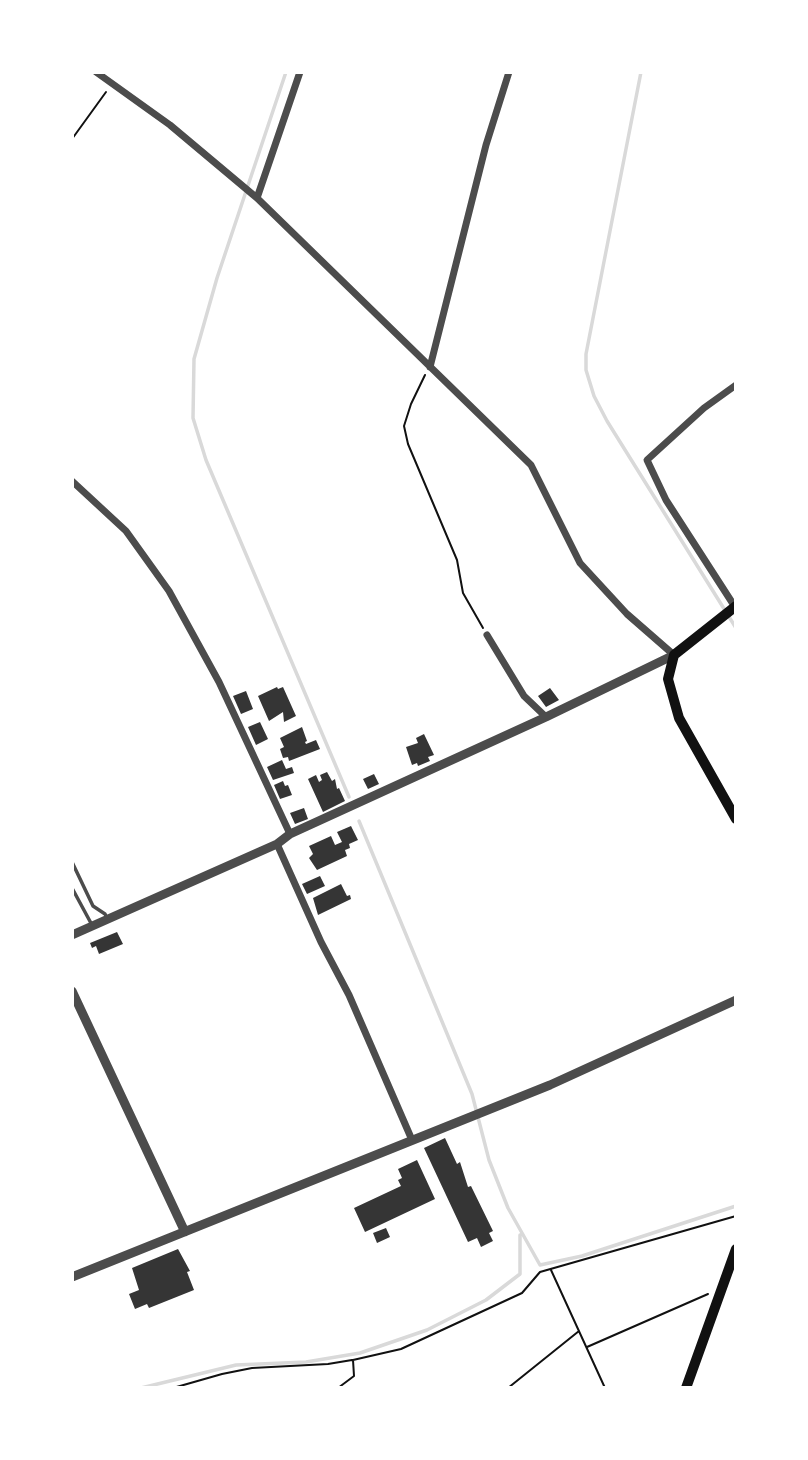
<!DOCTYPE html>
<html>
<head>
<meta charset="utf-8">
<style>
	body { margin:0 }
	#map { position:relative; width:808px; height:1460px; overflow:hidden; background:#fff; font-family:"Work Sans",sans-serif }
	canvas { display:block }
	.frame { position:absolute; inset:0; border:74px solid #fff; pointer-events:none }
</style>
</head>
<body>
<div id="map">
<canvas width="808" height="1460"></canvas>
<div class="frame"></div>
</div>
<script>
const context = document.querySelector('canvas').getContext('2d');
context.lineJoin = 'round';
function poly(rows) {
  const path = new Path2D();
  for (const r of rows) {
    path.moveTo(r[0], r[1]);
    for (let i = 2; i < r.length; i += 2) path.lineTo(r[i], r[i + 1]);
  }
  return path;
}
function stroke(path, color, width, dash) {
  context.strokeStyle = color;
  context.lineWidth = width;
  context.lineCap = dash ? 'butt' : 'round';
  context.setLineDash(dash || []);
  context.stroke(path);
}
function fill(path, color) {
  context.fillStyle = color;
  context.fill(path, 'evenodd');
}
const stream = poly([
	[286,72,217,278,194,359,193,418,206,460,349,797],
	[641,72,586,354,586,370,594,396,607,421,736,628],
	[359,821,472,1094,489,1160,508,1208,540,1265,582,1256,736,1206],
	[141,1388,236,1365,306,1362,360,1353,427,1330,486,1300,520,1274,520,1235]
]);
const building = poly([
	[277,687,278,689,283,687,296,716,284,722,283,712,269,721,258,696],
	[550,688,559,700,546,707,538,696],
	[246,691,253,709,241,714,233,696],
	[260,722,268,739,256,745,248,727],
	[302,727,307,741,305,742,306,744,316,740,320,749,289,761,288,757,283,758,280,749,284,747,280,738],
	[424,734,434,755,428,757,430,761,418,766,417,763,412,765,406,747,418,743,416,738],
	[282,760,286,769,292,767,294,773,273,780,267,767],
	[327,772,332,781,335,779,337,789,339,788,345,801,323,812,308,779,316,775,319,782,322,780,320,775],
	[374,774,379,784,368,789,363,779],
	[283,781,285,786,288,785,292,795,280,799,274,785],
	[304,808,308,819,295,824,290,813],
	[351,826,358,840,349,844,350,848,345,850,347,856,317,870,309,858,313,854,309,846,331,836,335,845,342,842,337,832],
	[320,876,325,886,307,894,302,884],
	[341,884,347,896,350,895,351,899,318,915,313,898],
	[117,932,123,944,99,954,96,946,92,948,90,943],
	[445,1138,457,1164,460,1162,468,1187,471,1186,493,1231,489,1233,493,1241,481,1247,477,1238,468,1242,424,1148],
	[417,1160,435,1199,365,1232,354,1208,401,1186,398,1180,402,1178,398,1169],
	[386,1228,390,1237,377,1243,373,1233],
	[178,1249,190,1271,187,1272,194,1290,149,1308,147,1304,135,1309,129,1294,139,1290,132,1268]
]);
const path = poly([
	[72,139,106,92],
	[425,375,411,404,404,426,408,444,457,560,463,593,483,628],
	[551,1270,605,1388],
	[587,1347,708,1294],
	[173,1388,222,1374,252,1368,328,1364,352,1360],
	[338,1388,354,1376,353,1360,401,1349,522,1293,540,1272,736,1216],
	[508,1388,579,1331]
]);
const service = poly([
	[72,862,93,906,105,914,107,918],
	[72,888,92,925]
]);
const minor = poly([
	[96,72,170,125,257,198,531,465,580,563,627,614,674,655],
	[257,198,300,72],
	[430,367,486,145,509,72],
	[72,481,126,531,169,591,219,682,290,834],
	[735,607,666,500,647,460,704,408,736,385],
	[487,635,524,696,546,717],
	[277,844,321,942,349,995,412,1140]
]);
const tertiary = poly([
	[72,935,277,844,290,834,546,717,674,655],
	[72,991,185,1232],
	[72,1277,550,1085,736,1000]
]);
const secondary = poly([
	[736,606,674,655,668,679,679,718,736,819],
	[686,1388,736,1249]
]);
stroke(stream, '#d9d9d9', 3.5);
fill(building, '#353535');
stroke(path, '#111', 2);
stroke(service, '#4c4c4c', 3.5);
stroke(minor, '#4c4c4c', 7);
stroke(tertiary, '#4c4c4c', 9);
stroke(secondary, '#111', 10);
</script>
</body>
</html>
